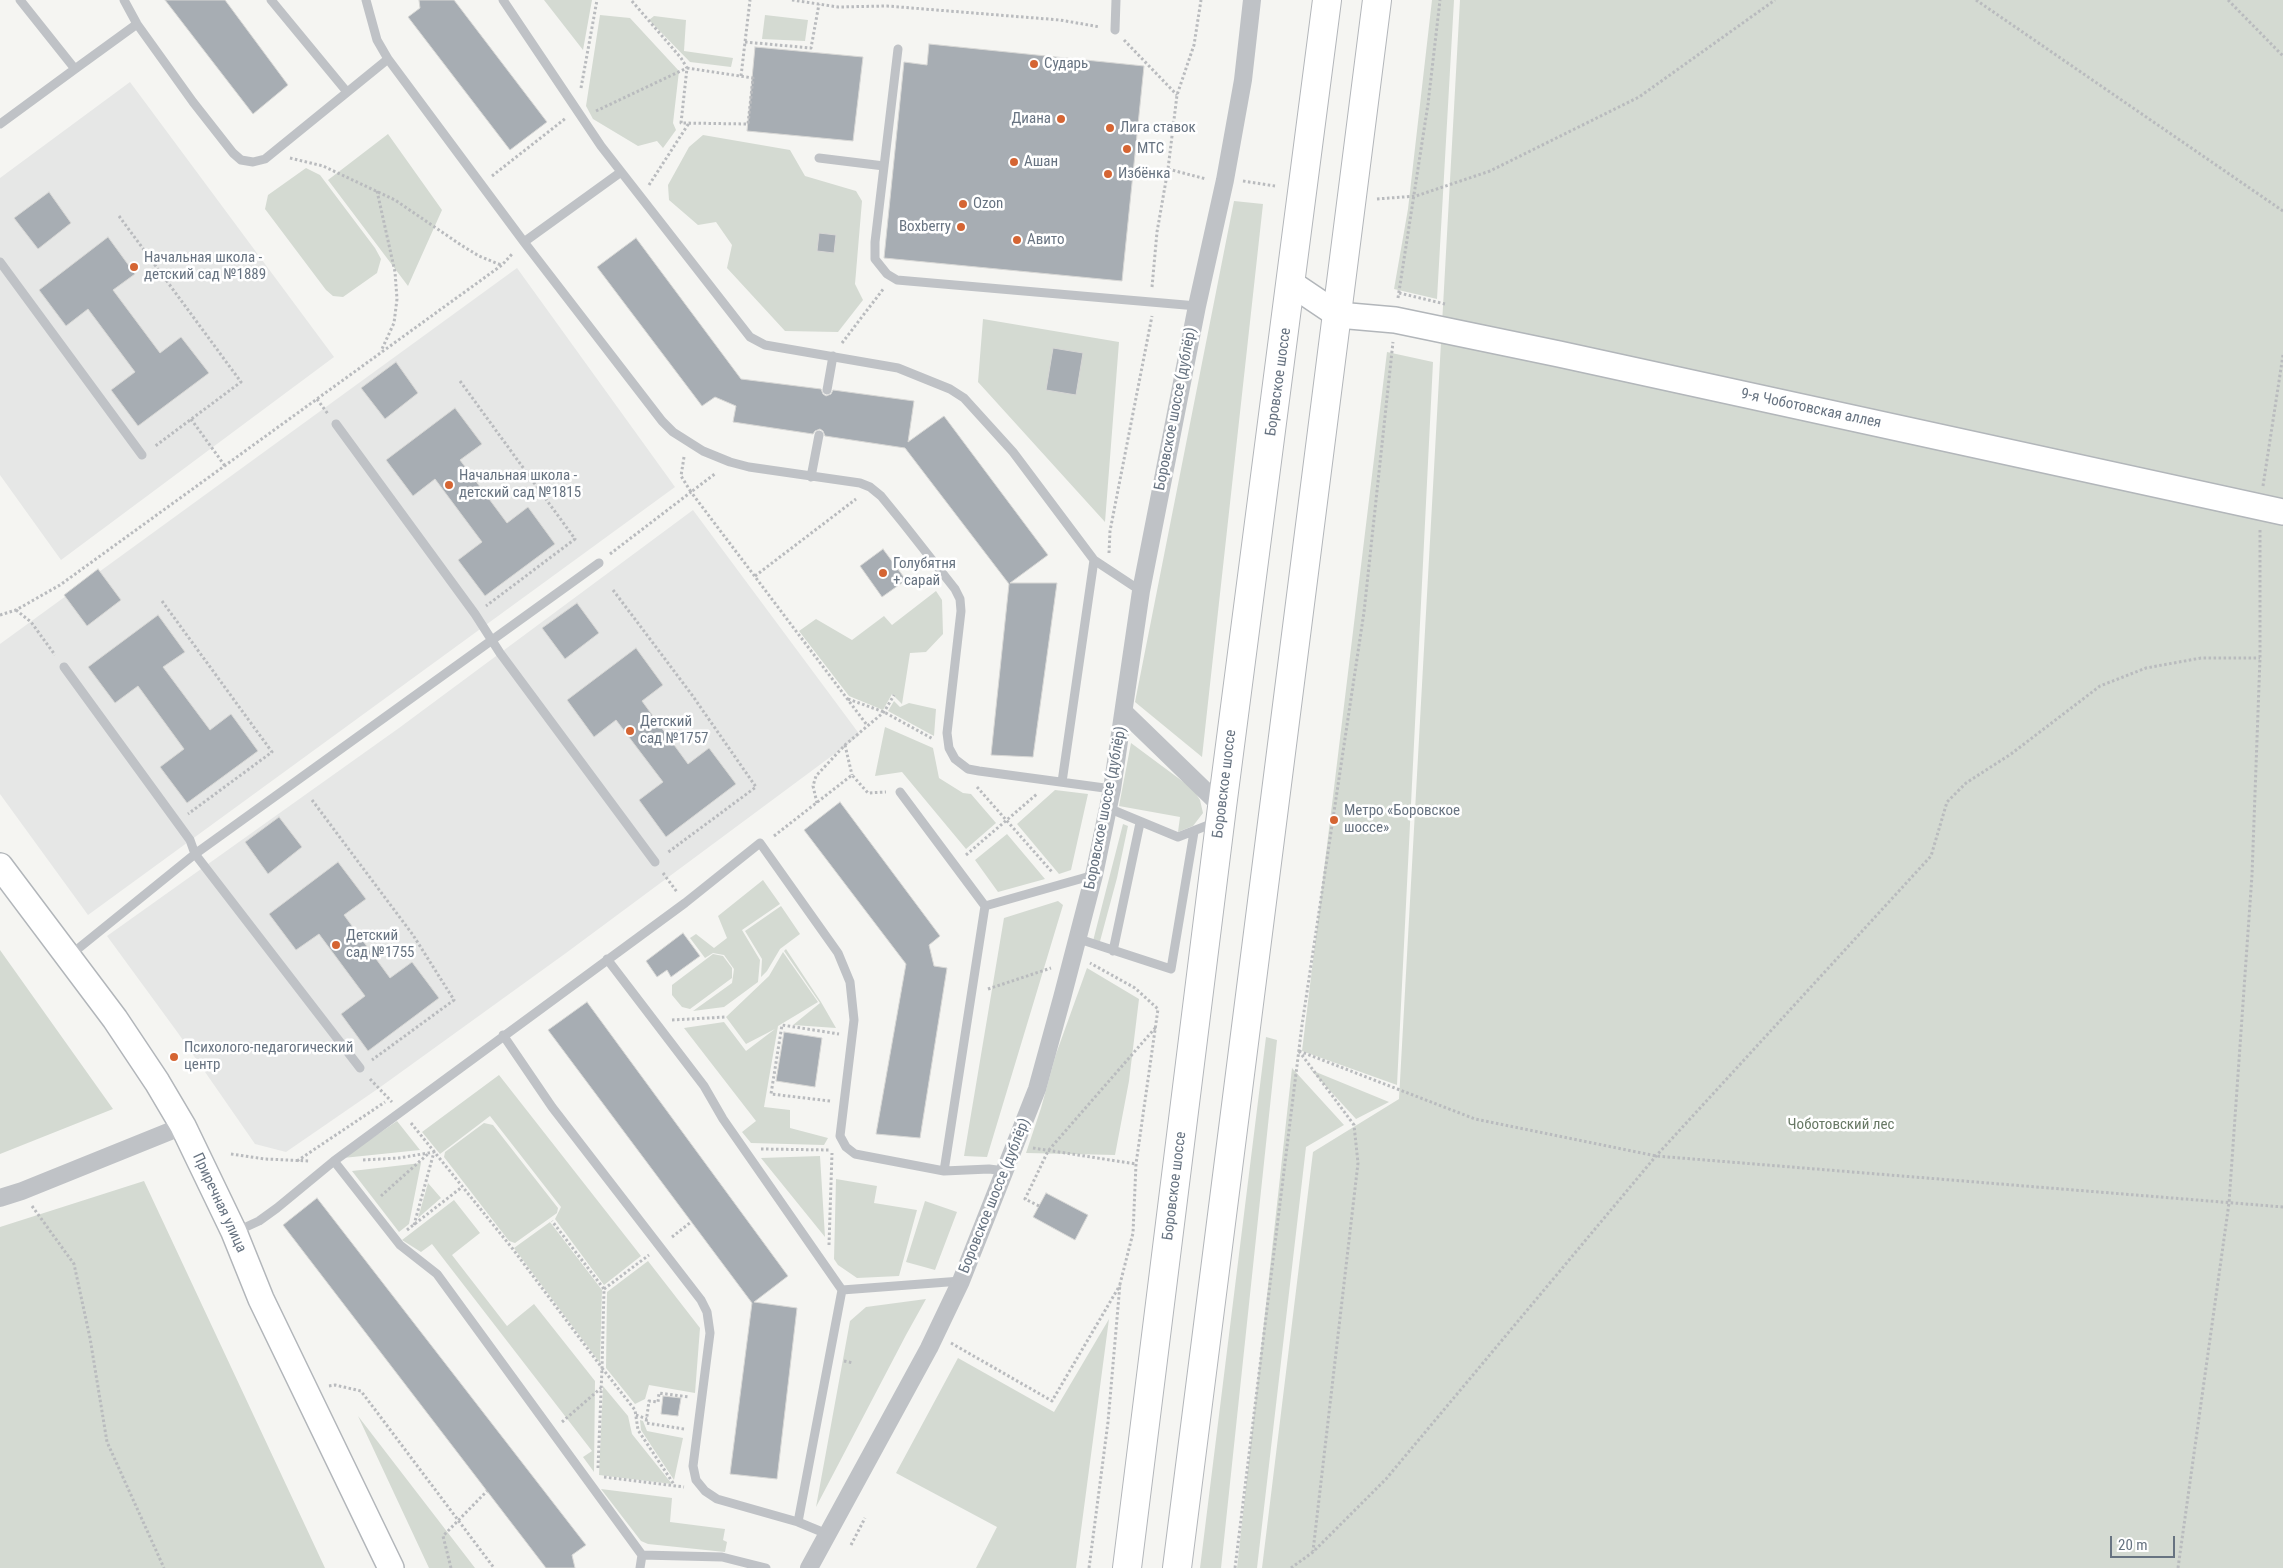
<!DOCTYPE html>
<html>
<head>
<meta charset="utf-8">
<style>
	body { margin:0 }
	#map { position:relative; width:2283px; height:1568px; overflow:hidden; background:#f5f5f2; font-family:"Roboto Condensed",sans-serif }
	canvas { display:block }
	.scale { position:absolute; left:2110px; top:1536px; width:65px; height:22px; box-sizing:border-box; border:2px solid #677381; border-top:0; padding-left:6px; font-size:15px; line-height:18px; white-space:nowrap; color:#677381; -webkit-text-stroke:4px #fff; paint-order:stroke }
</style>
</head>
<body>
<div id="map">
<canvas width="2283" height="1568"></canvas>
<div class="scale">20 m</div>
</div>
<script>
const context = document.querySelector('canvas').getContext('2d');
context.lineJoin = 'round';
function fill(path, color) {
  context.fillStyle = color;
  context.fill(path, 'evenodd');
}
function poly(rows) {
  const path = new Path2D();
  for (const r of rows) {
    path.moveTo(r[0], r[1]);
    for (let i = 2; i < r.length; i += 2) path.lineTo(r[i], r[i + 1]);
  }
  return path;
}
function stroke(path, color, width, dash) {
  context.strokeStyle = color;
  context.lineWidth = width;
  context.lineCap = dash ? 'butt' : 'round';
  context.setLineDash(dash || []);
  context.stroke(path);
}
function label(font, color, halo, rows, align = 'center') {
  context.font = font + ' "Roboto Condensed",sans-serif';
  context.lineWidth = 5;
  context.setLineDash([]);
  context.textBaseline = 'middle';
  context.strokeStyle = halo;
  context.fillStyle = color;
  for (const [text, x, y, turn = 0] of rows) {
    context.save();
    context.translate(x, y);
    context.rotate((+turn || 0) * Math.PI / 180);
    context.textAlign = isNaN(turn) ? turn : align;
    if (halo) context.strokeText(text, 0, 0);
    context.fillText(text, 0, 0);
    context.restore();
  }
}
const built = poly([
	[130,82,334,357,61,560,0,475,0,178],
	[517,268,675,487,88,915,0,794,0,644],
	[693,510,860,735,566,953,379,1088,286,1152,255,1144,178,1033,107,936,399,728]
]);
const green = poly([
	[544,0,592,0,583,50],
	[1432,0,1454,0,1437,299,1394,289,1408,209],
	[1460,0,2283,0,2283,1568,1262,1568,1313,1152,1399,1099],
	[600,15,630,18,679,71,673,123,676,130,663,148,657,141,638,146,593,119,586,106],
	[765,15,808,20,805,41,762,39],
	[654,16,686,20,684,51,733,58,731,67,690,62,649,20],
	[388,134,442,210,408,286,328,180],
	[703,135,790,150,805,176,856,191,862,201,855,284,863,300,838,332,785,331,727,268,732,245,716,222,698,225,669,200,668,185,689,147],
	[306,168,320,175,375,248,381,259,377,273,343,297,333,296,326,290,265,209,268,195],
	[1234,201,1263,204,1202,757,1135,702],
	[983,319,1119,342,1105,522,978,382],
	[1387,352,1433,362,1397,1085,1302,1051],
	[936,591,942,600,943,634,926,652,910,653,902,704,892,694,883,710,849,696,799,631,816,619,852,640,884,616,892,625],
	[894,701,900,707,909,703,936,709,934,736,888,711],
	[885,727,933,748,939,778,963,793,971,794,996,823,966,849,902,772,875,776],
	[1131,743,1193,789,1200,800,1203,813,1193,826,1178,832,1180,817,1119,806],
	[1055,790,1088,794,1071,870,1059,874,1017,824],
	[1123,824,1128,826,1117,878,1099,945,1093,941],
	[1007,834,1045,879,998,892,975,860],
	[763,880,780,904,742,930,760,960,758,982,724,1007,693,1011,732,983,734,969,724,955,713,953,705,958,690,938,696,934,714,948,727,938,718,916],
	[1058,901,1063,905,987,1157,964,1156,1004,918],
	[781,906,800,934,780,949,767,971,761,977,762,959,745,931],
	[786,949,821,1002,836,1028,793,1025,820,1003,784,951],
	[0,950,113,1109,0,1154],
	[783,952,818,1002,778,1026,764,1107,790,1110,790,1128,828,1138,824,1145,751,1143,742,1132,756,1121,684,1028,724,1022,746,1051,775,1029,746,1044,726,1017,769,976],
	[713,954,723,956,732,968,732,978,690,1009,682,1007,672,995,672,985],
	[1087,968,1139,999,1129,1081,1115,1155,1026,1153,1041,1108,1056,1054],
	[1266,1037,1277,1040,1221,1568,1200,1568],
	[1292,1068,1344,1125,1306,1147,1257,1568,1237,1568],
	[1311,1070,1389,1102,1356,1119],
	[499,1075,641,1256,604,1285,555,1219,561,1207,490,1116,440,1154,422,1132],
	[397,1121,420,1150,343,1158],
	[484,1123,493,1125,558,1208,557,1213,515,1243,509,1241,444,1157,445,1152],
	[820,1156,825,1237,761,1158],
	[421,1163,409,1224,399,1232,352,1171],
	[836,1179,877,1186,874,1203,917,1210,899,1276,857,1278,838,1265,834,1259],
	[144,1181,325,1568,0,1568,0,1227],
	[428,1183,441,1198,418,1218],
	[454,1200,480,1233,452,1255,507,1326,534,1304,595,1381,594,1472,583,1457,592,1451,432,1244,421,1252,402,1240],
	[925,1201,957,1212,935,1270,906,1262],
	[550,1222,602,1290,600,1363,514,1248],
	[648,1261,700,1328,695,1393,649,1385,645,1399,635,1404,606,1368,607,1292],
	[926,1299,906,1335,816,1507,850,1321,866,1307],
	[1109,1319,1076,1568,976,1568,997,1527,896,1473,958,1358,1054,1412],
	[603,1386,628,1416,632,1434,672,1484,599,1475],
	[358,1416,475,1568,429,1568],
	[640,1420,643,1421,647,1431,683,1438,674,1480,641,1430],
	[601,1489,672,1498,670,1522,725,1529,723,1540,727,1542,725,1552,648,1544,641,1541]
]);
const building = poly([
	[165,0,225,0,288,85,253,114,165,0],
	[419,0,454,0,547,122,510,150,408,17,420,8,419,0],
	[929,44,1144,66,1122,281,884,258,904,62,927,65,929,44],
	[755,47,863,57,853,141,747,131,755,47],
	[49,192,71,223,38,249,14,218,49,192],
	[819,233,836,235,834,253,817,251,819,233],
	[108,237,135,274,113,290,160,353,181,337,209,373,138,426,111,390,135,372,88,309,66,326,39,290,108,237],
	[636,238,741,379,821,389,823,394,826,396,831,394,833,390,914,401,908,442,944,416,1048,555,1010,583,1057,583,1033,757,991,755,1009,584,905,448,825,436,823,431,820,429,815,431,813,434,733,422,736,406,715,397,702,406,597,267,636,238],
	[1053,348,1083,353,1076,395,1046,390,1053,348],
	[396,362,418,393,385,419,361,388,396,362],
	[455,408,482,444,460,460,507,523,528,507,555,544,485,596,458,560,482,542,435,479,413,496,386,460,455,408],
	[883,549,906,580,882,597,860,566,883,549],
	[98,569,121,600,87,626,64,595,98,569],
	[577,603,599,633,565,659,542,628,577,603],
	[158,615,185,652,163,667,210,730,231,714,258,751,187,803,160,767,184,749,138,686,115,703,88,667,158,615],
	[636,648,663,685,642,701,688,764,709,748,736,784,666,837,639,800,663,782,616,720,594,737,567,700,636,648],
	[840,802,940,936,929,945,934,966,947,968,920,1138,876,1134,906,964,804,830,840,802],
	[279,817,302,847,268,874,245,842,279,817],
	[338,862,366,899,344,915,390,978,412,962,439,998,368,1051,341,1014,365,996,319,934,296,950,269,914,338,862],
	[683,933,700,956,671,977,667,970,657,977,646,961,683,933],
	[587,1002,788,1276,754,1302,797,1308,777,1479,730,1474,752,1303,548,1030,587,1002],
	[784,1032,822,1038,815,1087,776,1081,784,1032],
	[1046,1193,1088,1215,1075,1240,1033,1217,1046,1193],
	[317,1198,586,1545,572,1555,575,1568,546,1568,283,1225,317,1198],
	[663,1396,681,1398,678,1416,661,1414,663,1396]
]);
const path = poly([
	[792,0,838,7,887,6,1060,20,1100,27],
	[1976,0,2283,211],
	[2228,0,2283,56],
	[1124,40,1177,95],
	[745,42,811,48,819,4],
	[687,68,753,78,748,124,681,123,687,68],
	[741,76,750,0],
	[581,88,597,0],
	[596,111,687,68,681,58,631,0],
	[290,158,323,166,395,200,461,245,479,256,501,265],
	[1168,169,1206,179],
	[492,176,566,118],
	[1243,181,1275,186],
	[649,185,689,123],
	[377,191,395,272,397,299,394,323,381,351],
	[1377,199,1416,196,1490,171,1639,97,1775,0],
	[119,216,241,382,154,447],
	[1152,287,1157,232,1168,169,1177,95,1194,45,1201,0],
	[1399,293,1445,304],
	[1398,298,1428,104,1440,0],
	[842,343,884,288],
	[460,381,575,539,486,606],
	[317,399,328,414],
	[191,419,225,466],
	[684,457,681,476,691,492,716,473],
	[2263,486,2283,355],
	[1109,553,1110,531,1152,316],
	[610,554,691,492,867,725],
	[755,576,856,499],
	[613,590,692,695,756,787,667,853],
	[162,601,272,752,188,814],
	[16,610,31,622,55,655],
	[0,615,16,610,60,585,502,265,513,253],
	[848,699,884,712,933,739],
	[845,745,852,775],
	[977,787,1052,872],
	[312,800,413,935,454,1000,372,1060],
	[817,803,813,786,816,776,845,745,884,712,894,695],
	[774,836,852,775,868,793,886,792],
	[966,855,1037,794],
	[663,873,677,892],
	[988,989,1051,968],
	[672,1020,726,1017],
	[1299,1051,1475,1119,1656,1156,2283,1207],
	[1299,1051,1354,1125,1358,1163,1313,1551],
	[370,1079,392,1102],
	[830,1101,771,1094,782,1025,839,1034],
	[411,1123,512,1248,602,1368,604,1289,552,1221],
	[1033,1148,1136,1164],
	[761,1149,830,1150],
	[231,1154,265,1159,309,1161],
	[363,1160,399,1158,434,1152,414,1225],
	[297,1161,385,1102],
	[381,1196,429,1153],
	[32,1206,74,1264,90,1338,107,1442,164,1568],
	[1039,1206,1025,1199,1048,1151,1156,1027],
	[407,1230,462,1187],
	[672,1237,691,1222],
	[829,1245,832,1153],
	[604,1289,649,1255],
	[951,1343,1052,1401,1120,1285],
	[844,1361,853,1363],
	[329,1386,335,1385,361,1391,494,1568],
	[636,1415,647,1419],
	[562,1422,601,1388],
	[684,1429,646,1423,649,1401,658,1402,659,1393,689,1397],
	[598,1468,602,1368,635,1410,638,1430,675,1486],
	[604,1477,684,1487],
	[851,1545,865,1518],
	[451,1568,443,1536,487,1491],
	[1089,1568,1108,1422,1120,1284,1133,1233,1136,1164,1158,1009,1135,988,1090,963],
	[1235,1568,1302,1025,1364,612,1393,342],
	[1291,1568,1313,1552,1386,1479,1656,1156,1931,856,1947,802,1966,783,2011,754,2100,686,2146,668,2201,658,2260,658],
	[2178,1568,2229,1203,2252,875,2260,658,2260,529]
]);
const lane = poly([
	[124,0,137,24,193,102,233,153,241,160,253,162,265,159,388,59,524,242,662,421,673,432,703,451,730,462,749,467,860,483,870,487,881,496,903,523,955,589,960,599,961,611,947,733,949,748,955,759,968,769,979,771,1112,789],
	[271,0,347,92],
	[366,0,377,40,388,59],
	[503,0,601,146,750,337,765,345,898,368,950,389,964,398,1013,452,1094,560,1141,591],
	[1115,30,1116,0],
	[898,49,875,242,875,259,887,274,897,280,1197,306],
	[75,69,137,24],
	[0,124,75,69,20,0],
	[819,158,884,166],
	[524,242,621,172],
	[0,262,142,455],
	[827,390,833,356],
	[336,424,475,614,500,653,655,862],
	[811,477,819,435],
	[64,667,190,840,195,854,360,1068],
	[1062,782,1094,560],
	[900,792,985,906,1094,875],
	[1108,808,1178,837,1216,822],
	[1079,939,1171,969,1194,832],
	[1113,951,1140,823],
	[69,956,195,854,599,563],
	[607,959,704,1086,723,1119,842,1290,798,1522],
	[503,1035,552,1107,701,1300,707,1312,710,1333,693,1466,696,1480,705,1491,717,1499,798,1522,827,1534],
	[334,1161,685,903,760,843,838,953,850,982,854,1020,840,1136,846,1147,855,1154,944,1171,989,1169,1005,1171],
	[944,1171,985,906],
	[235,1232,259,1221,277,1208,334,1161,400,1245,437,1274,642,1555,722,1557,766,1568],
	[842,1290,961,1281],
	[640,1568,642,1555]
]);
const street = poly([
	[1124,712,1222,807],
	[0,1198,22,1191,183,1126],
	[809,1568,929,1348,961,1281,1037,1089,1062,998,1094,875,1112,789,1141,591,1197,306,1225,180,1243,80,1252,0]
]);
const secondary = poly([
	[1292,284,1338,315,1395,320,1559,354,2283,512],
	[0,866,115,1019,157,1082,183,1126,234,1232,261,1299,391,1568]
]);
const primary = poly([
	[1127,1568,1222,807,1327,0],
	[1177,1568,1377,0]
]);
const markers = [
	[1034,64,5,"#d56533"],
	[1061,119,5,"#d56533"],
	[1110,128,5,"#d56533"],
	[1127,149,5,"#d56533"],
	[1014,162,5,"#d56533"],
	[1108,174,5,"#d56533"],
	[963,204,5,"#d56533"],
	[961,227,5,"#d56533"],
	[1017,240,5,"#d56533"],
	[134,267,5,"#d56533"],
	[449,485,5,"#d56533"],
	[883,573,5,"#d56533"],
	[630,731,5,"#d56533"],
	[1334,820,5,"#d56533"],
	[336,945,5,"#d56533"],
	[174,1057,5,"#d56533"]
];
const poiNames = [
	["Сударь",1044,64],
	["Диана",1051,119,"right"],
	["Лига ставок",1120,128],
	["МТС",1137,149],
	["Ашан",1024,162],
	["Избёнка",1118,174],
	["Ozon",973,204],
	["Boxberry",951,227,"right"],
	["Авито",1027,240],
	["Начальная школа -",144,258],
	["детский сад №1889",144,275],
	["Начальная школа -",459,476],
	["детский сад №1815",459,493],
	["Голубятня",893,564],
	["+ сарай",893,581],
	["Детский",640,722],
	["сад №1757",640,739],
	["Метро «Боровское",1344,811],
	["шоссе»",1344,828],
	["Детский",346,936],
	["сад №1755",346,953],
	["Психолого-педагогический",184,1048],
	["центр",184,1065]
];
const streetNames = [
	["Боровское шоссе",1279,382,-82],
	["Боровское шоссе (дублёр)",1176,409,-79],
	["9-я Чоботовская аллея",1811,409,12],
	["Боровское шоссе",1225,784,-83],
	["Боровское шоссе (дублёр)",1106,808,-79],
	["Боровское шоссе",1175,1186,-83],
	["Боровское шоссе (дублёр)",995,1196,-68],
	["Приречная улица",219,1203,65]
];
const parkNames = [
	["Чоботовский лес",1841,1125]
];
fill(built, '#e6e7e6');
fill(green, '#d4dad2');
fill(building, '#a7adb3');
stroke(building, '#d7d7d5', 1);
stroke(secondary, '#b2b6ba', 28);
stroke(primary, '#b3b6ba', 30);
stroke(path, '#b9bbbe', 3, [2.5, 2.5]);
stroke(lane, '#bfc2c6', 9);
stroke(street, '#bfc2c6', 18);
stroke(secondary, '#fff', 25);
stroke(primary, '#fff', 28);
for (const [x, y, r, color] of markers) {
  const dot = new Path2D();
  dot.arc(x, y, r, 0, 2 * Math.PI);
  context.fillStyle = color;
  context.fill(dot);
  stroke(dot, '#fff', 2);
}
label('15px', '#677381', '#fff', poiNames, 'left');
label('15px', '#677381', '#fff', streetNames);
label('15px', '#687965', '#fff', parkNames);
</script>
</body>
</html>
